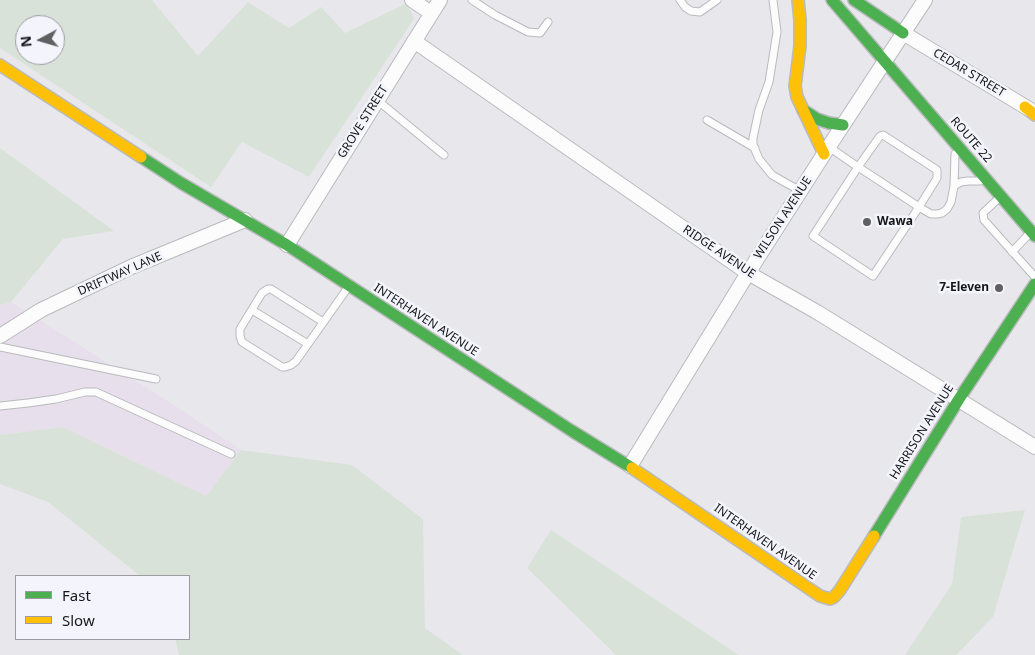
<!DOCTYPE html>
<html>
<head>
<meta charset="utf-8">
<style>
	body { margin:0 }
	#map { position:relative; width:1035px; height:655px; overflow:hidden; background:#e8e8ec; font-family:"Noto Sans",sans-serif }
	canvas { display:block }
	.legend { position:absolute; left:15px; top:575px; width:175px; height:65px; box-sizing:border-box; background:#f4f5fc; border:1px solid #9b9ca1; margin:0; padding:6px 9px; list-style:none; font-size:15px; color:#161719 }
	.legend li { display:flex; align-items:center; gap:10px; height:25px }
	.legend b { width:25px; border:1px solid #9b9ca1 }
	.north { position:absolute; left:15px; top:15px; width:50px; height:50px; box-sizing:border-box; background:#f4f5fc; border:1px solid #9b9ca1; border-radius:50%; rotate:264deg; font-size:14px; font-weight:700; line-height:20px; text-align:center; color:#161719 }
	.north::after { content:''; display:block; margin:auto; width:18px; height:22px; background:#606063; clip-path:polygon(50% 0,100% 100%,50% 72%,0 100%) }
</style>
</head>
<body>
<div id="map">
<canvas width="1035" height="655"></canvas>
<ul class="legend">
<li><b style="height:6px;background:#4caf50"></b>Fast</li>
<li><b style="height:6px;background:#ffc107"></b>Slow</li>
</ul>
<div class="north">N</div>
</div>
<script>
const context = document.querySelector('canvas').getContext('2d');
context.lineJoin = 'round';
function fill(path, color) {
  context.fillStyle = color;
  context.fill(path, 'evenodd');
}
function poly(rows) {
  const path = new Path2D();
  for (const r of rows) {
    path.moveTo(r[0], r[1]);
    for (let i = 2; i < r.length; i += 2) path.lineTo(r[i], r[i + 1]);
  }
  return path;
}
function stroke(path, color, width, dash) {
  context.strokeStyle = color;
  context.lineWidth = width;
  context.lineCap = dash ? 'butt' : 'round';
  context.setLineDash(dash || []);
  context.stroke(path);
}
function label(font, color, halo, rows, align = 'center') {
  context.font = font + ' "Noto Sans",sans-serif';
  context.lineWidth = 5;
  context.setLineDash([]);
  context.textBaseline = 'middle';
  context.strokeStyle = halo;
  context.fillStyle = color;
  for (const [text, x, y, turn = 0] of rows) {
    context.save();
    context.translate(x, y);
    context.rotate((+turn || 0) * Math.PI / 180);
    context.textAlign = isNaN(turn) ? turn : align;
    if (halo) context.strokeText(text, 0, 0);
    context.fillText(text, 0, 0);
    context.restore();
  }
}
const industrial = poly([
	[11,302,177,407,241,450,206,496,63,427,0,435,0,305]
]);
const green = poly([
	[0,0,152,0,198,56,248,2,289,28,321,7,345,33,407,3,414,19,309,177,242,142,211,187,0,48],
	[25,25,55,25,55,55,25,55],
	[0,148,114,231,63,239,11,302,0,305],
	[63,427,206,496,241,450,352,465,423,519,425,628,463,655,179,655,175,639,189,639,189,576,140,576,48,502,0,484,0,435],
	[1025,510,993,617,956,655,905,655,952,584,961,517],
	[551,530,739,655,616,655,527,568]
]);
const lane = poly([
	[472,0,495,15,528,32,540,33,548,22],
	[680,0,685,7,691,11,700,12,717,0],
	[773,0,777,32,769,82,759,110,753,138,753,145,759,159,772,175,786,183,801,191],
	[377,100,444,155],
	[707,120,755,148],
	[829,147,858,167,872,176,919,207,873,276,813,236,858,167,880,136,883,135,937,170,937,178,919,207,931,214,937,214,942,213,947,209,951,202,954,186,955,154],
	[954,186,961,182,968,181,980,181],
	[997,200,983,213,984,220,1035,277],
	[1012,252,1029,234],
	[252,310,308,344],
	[323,322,271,289,268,289,262,293,240,329,240,336,242,342,282,367,285,367,291,365,296,361,349,286],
	[0,347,156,379],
	[0,406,28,403,56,399,85,392,96,392,231,454]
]);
const street = poly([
	[412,0,431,13],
	[903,33,1029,109],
	[414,41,748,273,817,312,1035,447],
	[287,245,440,0],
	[0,336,41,310,131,267,245,220],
	[630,466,748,273,824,154,925,0]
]);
const fast = poly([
	[832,0,1035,236],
	[854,0,903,33],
	[803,110,817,119,829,123,843,125],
	[141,157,181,183,287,245,572,431,632,468],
	[874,536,959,399,1035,284]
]);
const slow = poly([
	[798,0,800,20,800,46,795,86,797,97,824,154],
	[0,65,141,157],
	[1025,107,1035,115],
	[632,468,820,596,830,599,834,597,840,590,874,536]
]);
const markers = [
	[867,222,5,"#606063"],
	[999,288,5,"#606063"]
];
const streetNames = [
	["CEDAR STREET",969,73,31],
	["GROVE STREET",363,122,-58],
	["ROUTE 22",971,140,49],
	["WILSON AVENUE",783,218,-57],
	["RIDGE AVENUE",719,252,34],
	["DRIFTWAY LANE",120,274,-24],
	["INTERHAVEN AVENUE",426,320,33],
	["HARRISON AVENUE",922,432,-58],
	["INTERHAVEN AVENUE",765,542,35]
];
const poiNames = [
	["Wawa",877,222],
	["7-Eleven",989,288,"right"]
];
fill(industrial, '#e7dfeb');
fill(green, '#d9e2d8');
stroke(lane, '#b9babd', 9);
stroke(street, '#b9babd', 16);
stroke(fast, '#b9babd', 14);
stroke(slow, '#b9babd', 14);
stroke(lane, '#fcfcfc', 7);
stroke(street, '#fcfcfc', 14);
stroke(fast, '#4caf50', 11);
stroke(slow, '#ffc107', 11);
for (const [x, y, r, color] of markers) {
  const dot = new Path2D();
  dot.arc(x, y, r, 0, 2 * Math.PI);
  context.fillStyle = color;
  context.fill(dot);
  stroke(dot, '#f4f5fc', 2);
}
label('12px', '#161719', '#f4f5fc', streetNames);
label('bold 12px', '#161719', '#f4f5fc', poiNames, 'left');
</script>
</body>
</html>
